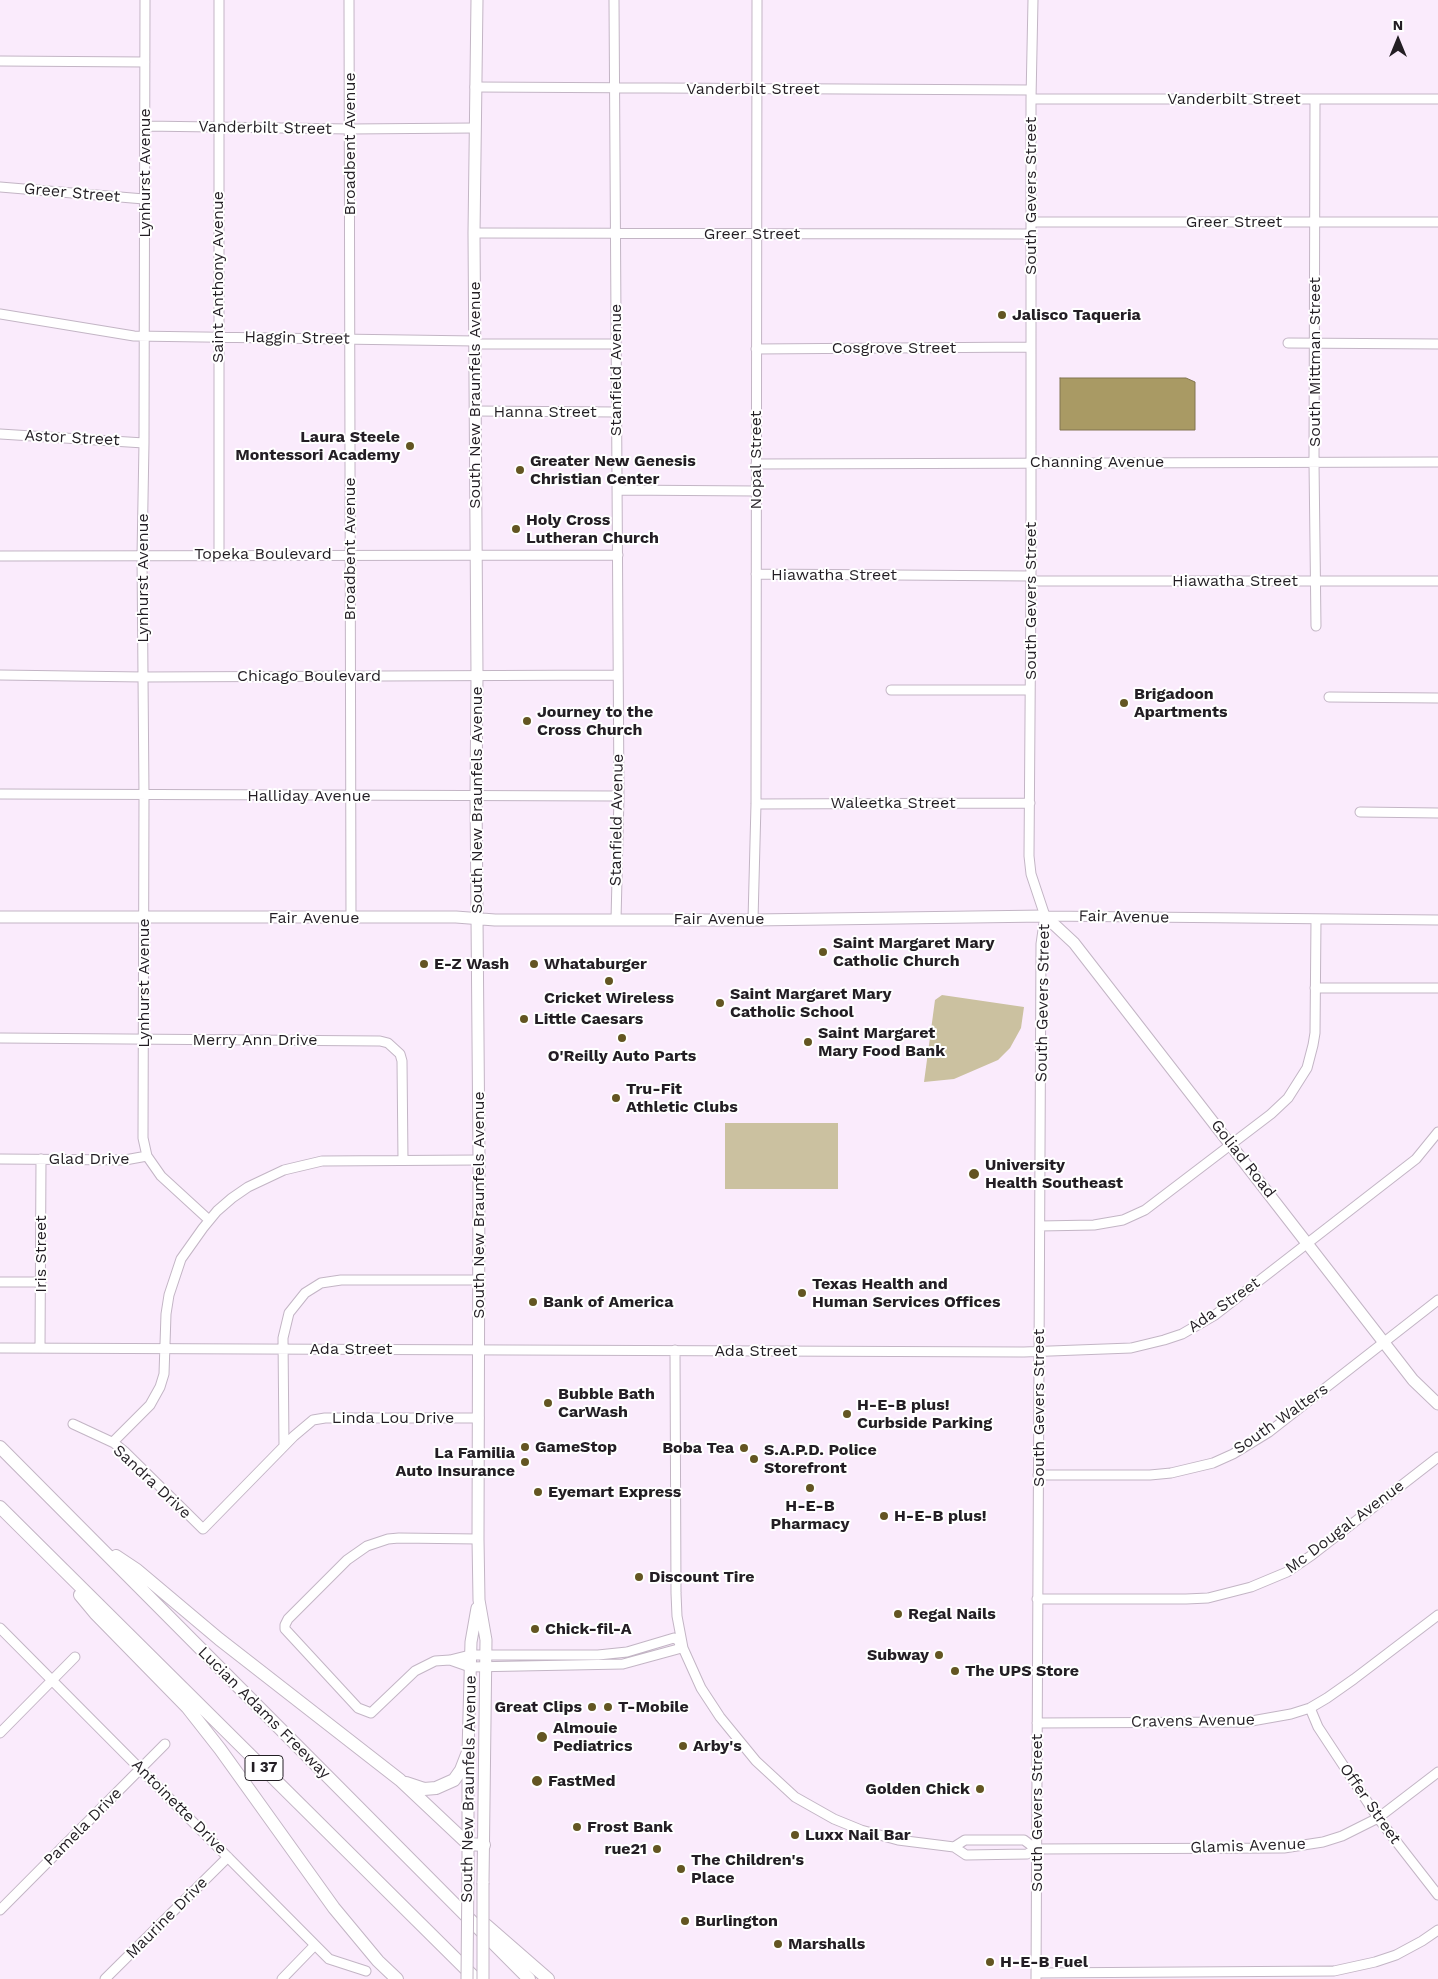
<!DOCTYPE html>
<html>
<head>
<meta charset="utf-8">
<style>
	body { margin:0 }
	#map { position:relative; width:1438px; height:1979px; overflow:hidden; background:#faebfc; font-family:"Work Sans",sans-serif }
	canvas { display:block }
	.north { position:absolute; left:1373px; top:15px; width:50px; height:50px; -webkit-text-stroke:4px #fff; paint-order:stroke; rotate:0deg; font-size:14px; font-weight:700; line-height:20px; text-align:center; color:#231e24 }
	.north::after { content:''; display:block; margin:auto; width:18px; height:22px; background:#231e24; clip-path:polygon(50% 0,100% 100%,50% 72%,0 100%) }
</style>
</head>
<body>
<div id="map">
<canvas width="1438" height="1979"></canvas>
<div class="north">N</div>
</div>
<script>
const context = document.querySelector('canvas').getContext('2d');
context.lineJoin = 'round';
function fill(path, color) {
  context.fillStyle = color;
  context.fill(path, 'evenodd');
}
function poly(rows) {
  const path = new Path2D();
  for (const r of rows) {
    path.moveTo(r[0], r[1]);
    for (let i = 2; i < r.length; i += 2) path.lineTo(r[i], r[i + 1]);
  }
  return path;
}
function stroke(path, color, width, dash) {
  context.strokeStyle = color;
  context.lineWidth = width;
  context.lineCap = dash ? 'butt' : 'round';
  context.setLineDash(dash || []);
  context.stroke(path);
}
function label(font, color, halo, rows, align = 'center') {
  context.font = font + ' "Work Sans",sans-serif';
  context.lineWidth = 4;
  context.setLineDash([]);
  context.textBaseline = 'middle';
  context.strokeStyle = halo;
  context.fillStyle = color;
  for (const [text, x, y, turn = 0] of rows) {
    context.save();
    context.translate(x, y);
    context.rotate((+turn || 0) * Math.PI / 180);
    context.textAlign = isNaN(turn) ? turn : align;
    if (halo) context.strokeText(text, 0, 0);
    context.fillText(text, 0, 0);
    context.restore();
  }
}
const green = poly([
	[942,995,1024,1007,1021,1028,1010,1048,998,1060,954,1079,924,1082,935,1000],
	[725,1123,838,1123,838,1189,725,1189]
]);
const water = poly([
	[1060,378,1186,378,1195,382,1195,430,1060,430,1060,378]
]);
const minor = poly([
	[145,0,144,443,142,556,144,796,143,1138,147,1156,161,1176,209,1220],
	[219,0,219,554],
	[349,0,351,918],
	[614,0,619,796,616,920],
	[1033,0,1031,99,1031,581,1029,856,1031,874,1045,916,1041,944,1036,1979],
	[0,61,145,62],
	[475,87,1031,90],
	[1031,99,1438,99],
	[1315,99,1314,462,1316,626],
	[145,126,350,129,474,128],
	[0,187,144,199],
	[1031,222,1438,222],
	[474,233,1031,234],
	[0,314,134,336,475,341],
	[1288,343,1438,344],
	[475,344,616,344],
	[756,349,1031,347],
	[474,411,616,412],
	[0,434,144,443],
	[756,464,1438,462],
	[617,490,756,491],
	[0,556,618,555],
	[756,574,1031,576],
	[1031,581,1438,581],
	[0,675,143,677,618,675],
	[891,690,1030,690],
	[1329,697,1438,698],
	[0,794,619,796],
	[756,804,1030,803],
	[1360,812,1438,813],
	[1045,916,1438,920],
	[753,920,756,804,757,0],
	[1315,988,1438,988],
	[0,1038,380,1041,388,1043,400,1054,402,1061,403,1160],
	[0,1159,125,1160,147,1156],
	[1040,1226,1094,1225,1123,1220,1145,1210,1271,1114,1288,1098,1307,1068,1313,1045,1315,1033,1316,920],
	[0,1282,41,1282],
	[0,1348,1024,1352,1131,1348,1164,1340,1182,1334,1215,1315,1416,1159,1438,1132],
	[40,1348,41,1159],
	[675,1350,676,1593,677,1616,683,1648,701,1688,720,1717,756,1761,795,1797,834,1819,861,1830,898,1840,954,1847,966,1855,1027,1854,1036,1849,1284,1848,1323,1842,1342,1836,1378,1818,1438,1772],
	[73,1424,114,1443,124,1451,203,1529,294,1436,313,1420,325,1418,479,1418],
	[114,1443,114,1441,150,1405,160,1387,164,1374,166,1314,169,1295,181,1259,203,1228,217,1211,232,1198,248,1187,284,1170,322,1161,479,1160],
	[284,1446,283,1338,289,1313,305,1293,321,1283,341,1280,479,1280],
	[1038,1475,1150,1475,1171,1473,1213,1463,1233,1454,1269,1432,1438,1300],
	[1037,1599,1186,1599,1208,1598,1251,1587,1287,1572,1312,1555,1438,1457],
	[0,1628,329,1959,366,1971],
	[450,1660,470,1667,623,1664,678,1649,681,1642,674,1638,627,1652,598,1655,470,1655,450,1660,435,1661,415,1671,371,1713,358,1708,285,1629,285,1625,288,1619,347,1560,367,1546,388,1539,399,1538,478,1539],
	[1310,1708,1318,1727,1378,1818,1438,1895],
	[1037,1723,1246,1722,1291,1714,1310,1708,1327,1698,1354,1679,1438,1615],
	[0,1733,75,1657],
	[954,1847,965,1840,1024,1840,1036,1849],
	[0,1910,165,1744],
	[1036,1973,1334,1971,1375,1962,1396,1955,1422,1941,1438,1930],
	[105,1979,228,1857],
	[282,1979,315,1945]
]);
const major = poly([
	[477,0,474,233,477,675,476,795,479,1160,478,1539,479,1600,486,1640,483,1883],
	[0,917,456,917,495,920,753,920,1045,916,1074,943,1413,1380,1438,1404],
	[468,1868,468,1752,471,1642,477,1608]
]);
const highway = poly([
	[0,1447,529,1979],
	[0,1507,476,1979],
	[116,1556,137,1570,219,1639,400,1780,468,1844,484,1845],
	[80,1595,95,1613,187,1707,220,1749,334,1908,378,1961,397,1979],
	[406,1783,424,1789,436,1788,454,1780,461,1770,468,1752],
	[486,1925,548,1979]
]);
const majorBridge = poly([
	[467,1979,468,1868],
	[483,1979,483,1883]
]);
const markers = [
	[1002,315,5,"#635522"],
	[410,446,5,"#635522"],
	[520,470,5,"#635522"],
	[516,529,5,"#635522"],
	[1124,703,5,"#635522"],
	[527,721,5,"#635522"],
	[823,952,5,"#635522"],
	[424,964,5,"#635522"],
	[534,964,5,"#635522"],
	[609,981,5,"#635522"],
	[720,1003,5,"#635522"],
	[524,1019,5,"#635522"],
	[622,1038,5,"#635522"],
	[808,1042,5,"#635522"],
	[616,1098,5,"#635522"],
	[974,1174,6,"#635522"],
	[802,1293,5,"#635522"],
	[533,1302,5,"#635522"],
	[548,1403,5,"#635522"],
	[847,1414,5,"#635522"],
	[525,1447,5,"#635522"],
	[744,1448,5,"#635522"],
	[754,1459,5,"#635522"],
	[525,1462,5,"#635522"],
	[810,1488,5,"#635522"],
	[538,1492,5,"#635522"],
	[884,1516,5,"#635522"],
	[639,1577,5,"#635522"],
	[898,1614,5,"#635522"],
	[535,1629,5,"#635522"],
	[939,1655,5,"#635522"],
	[955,1671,5,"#635522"],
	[592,1707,5,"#635522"],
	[608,1707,5,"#635522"],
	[542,1737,6,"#635522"],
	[683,1746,5,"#635522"],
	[537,1781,6,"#635522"],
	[980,1789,5,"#635522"],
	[577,1827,5,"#635522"],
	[795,1835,5,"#635522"],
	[657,1849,5,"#635522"],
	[681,1869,5,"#635522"],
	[685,1921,5,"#635522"],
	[778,1944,5,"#635522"],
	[990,1962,5,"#635522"]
];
const shields = [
	[264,1768,38]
];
const shieldNames = [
	["I 37",264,1768]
];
const streetNames = [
	["Vanderbilt Street",753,89],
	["Vanderbilt Street",1234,99],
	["Vanderbilt Street",265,128,1],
	["Broadbent Avenue",350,144,-90],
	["Lynhurst Avenue",145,173,-90],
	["Greer Street",72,193,5],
	["South Gevers Street",1031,196,-90],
	["Greer Street",1234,222],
	["Greer Street",752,234],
	["Saint Anthony Avenue",218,277,-90],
	["Haggin Street",297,338,1],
	["Cosgrove Street",894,348],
	["South Mittman Street",1315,362,-90],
	["Stanfield Avenue",616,370,-90],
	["South New Braunfels Avenue",475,395,-90],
	["Hanna Street",545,412],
	["Astor Street",72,438,3],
	["Nopal Street",756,460,-90],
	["Channing Avenue",1097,462],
	["Broadbent Avenue",350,549,-90],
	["Topeka Boulevard",263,554],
	["Hiawatha Street",834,575],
	["Lynhurst Avenue",143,578,-90],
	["Hiawatha Street",1235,581],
	["South Gevers Street",1031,601,-90],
	["Chicago Boulevard",309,676],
	["Halliday Avenue",309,796],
	["South New Braunfels Avenue",477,800,-90],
	["Waleetka Street",893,803],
	["Stanfield Avenue",617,820,-89],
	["Fair Avenue",1124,917,1],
	["Fair Avenue",314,918],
	["Fair Avenue",719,919],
	["Lynhurst Avenue",144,983,-90],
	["South Gevers Street",1043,1003,-89],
	["Merry Ann Drive",255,1040],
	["Glad Drive",89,1159],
	["Goliad Road",1243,1159,52],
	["South New Braunfels Avenue",479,1205,-90],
	["Iris Street",41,1254,-90],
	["Ada Street",1224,1305,-35],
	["Ada Street",351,1349],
	["Ada Street",756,1351],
	["South Gevers Street",1039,1408,-90],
	["Linda Lou Drive",393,1418],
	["South Walters",1281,1419,-35],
	["Sandra Drive",152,1482,43],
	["Mc Dougal Avenue",1345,1527,-37],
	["Lucian Adams Freeway",264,1713,45],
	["Cravens Avenue",1193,1721,-1],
	["South New Braunfels Avenue",469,1789,-89],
	["Offer Street",1370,1804,55],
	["Antoinette Drive",179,1807,45],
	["South Gevers Street",1037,1813,-90],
	["Pamela Drive",83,1827,-45],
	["Glamis Avenue",1248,1846,-2],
	["Maurine Drive",167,1918,-45]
];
const poiNames = [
	["Jalisco Taqueria",1012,315],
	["Laura Steele",400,437,"right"],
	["Montessori Academy",400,455,"right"],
	["Greater New Genesis",530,461],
	["Christian Center",530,479],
	["Holy Cross",526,520],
	["Lutheran Church",526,538],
	["Brigadoon",1134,694],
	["Apartments",1134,712],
	["Journey to the",537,712],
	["Cross Church",537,730],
	["Saint Margaret Mary",833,943],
	["Catholic Church",833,961],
	["E-Z Wash",434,964],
	["Whataburger",544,964],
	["Saint Margaret Mary",730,994],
	["Catholic School",730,1012],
	["Cricket Wireless",609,998,"center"],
	["Little Caesars",534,1019],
	["Saint Margaret",818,1033],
	["Mary Food Bank",818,1051],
	["O'Reilly Auto Parts",622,1056,"center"],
	["Tru-Fit",626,1089],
	["Athletic Clubs",626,1107],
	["University",985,1165],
	["Health Southeast",985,1183],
	["Texas Health and",812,1284],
	["Human Services Offices",812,1302],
	["Bank of America",543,1302],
	["Bubble Bath",558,1394],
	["CarWash",558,1412],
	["H-E-B plus!",857,1405],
	["Curbside Parking",857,1423],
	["GameStop",535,1447],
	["Boba Tea",734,1448,"right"],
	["S.A.P.D. Police",764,1450],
	["Storefront",764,1468],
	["La Familia",515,1453,"right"],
	["Auto Insurance",515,1471,"right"],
	["Eyemart Express",548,1492],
	["H-E-B",810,1506,"center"],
	["Pharmacy",810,1524,"center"],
	["H-E-B plus!",894,1516],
	["Discount Tire",649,1577],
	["Regal Nails",908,1614],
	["Chick-fil-A",545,1629],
	["Subway",929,1655,"right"],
	["The UPS Store",965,1671],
	["Great Clips",582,1707,"right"],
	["T-Mobile",618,1707],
	["Almouie",553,1728],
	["Pediatrics",553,1746],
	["Arby's",693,1746],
	["FastMed",548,1781],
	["Golden Chick",970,1789,"right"],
	["Frost Bank",587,1827],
	["Luxx Nail Bar",805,1835],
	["rue21",647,1849,"right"],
	["The Children's",691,1860],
	["Place",691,1878],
	["Burlington",695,1921],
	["Marshalls",788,1944],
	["H-E-B Fuel",1000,1962]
];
fill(green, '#cbc1a0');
fill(water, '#a99a64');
stroke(water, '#817551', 1);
stroke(minor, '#c3b5c5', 11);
stroke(major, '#c3b5c5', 13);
stroke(highway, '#c3b5c5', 14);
stroke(minor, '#fff', 9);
stroke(major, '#fff', 11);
stroke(highway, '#fff', 12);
stroke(majorBridge, '#c3b5c5', 13, []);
stroke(majorBridge, '#fff', 11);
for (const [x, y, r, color] of markers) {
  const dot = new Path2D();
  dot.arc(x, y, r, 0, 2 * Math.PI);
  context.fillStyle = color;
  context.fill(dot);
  stroke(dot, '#fff', 2);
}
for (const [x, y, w] of shields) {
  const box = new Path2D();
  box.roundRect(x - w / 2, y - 12.5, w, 25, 4);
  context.fillStyle = '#fff';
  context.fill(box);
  stroke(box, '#231e24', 1);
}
label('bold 15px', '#231e24', null, shieldNames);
label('16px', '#231e24', '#fff', streetNames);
label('bold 16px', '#231e24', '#fff', poiNames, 'left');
</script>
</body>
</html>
